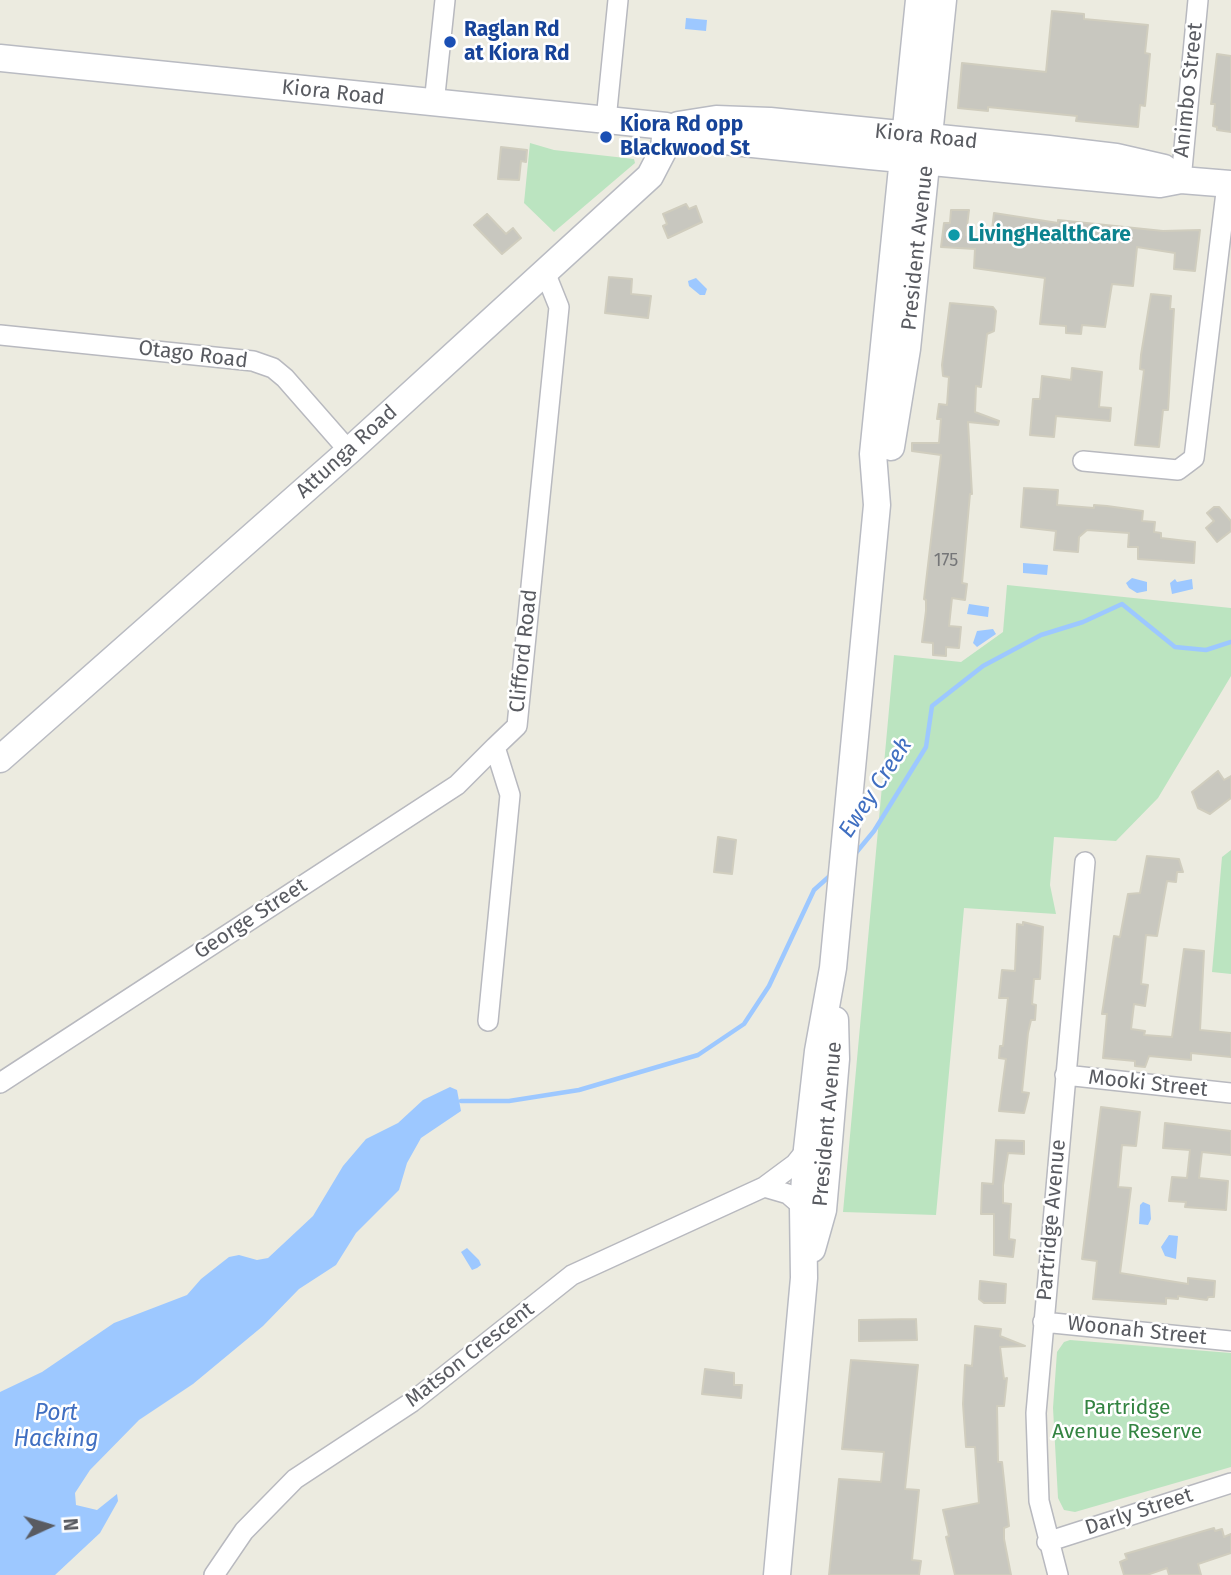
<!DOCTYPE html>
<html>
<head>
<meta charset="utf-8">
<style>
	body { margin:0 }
	#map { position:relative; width:1231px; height:1575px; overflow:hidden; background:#ecebe0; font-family:"Fira Sans",sans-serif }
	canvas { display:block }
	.north { position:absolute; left:14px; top:1491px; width:70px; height:70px; -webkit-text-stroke:5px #fff; paint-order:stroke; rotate:86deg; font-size:19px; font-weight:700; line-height:28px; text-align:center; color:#595b61 }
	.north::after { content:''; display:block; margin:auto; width:24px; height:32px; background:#595b61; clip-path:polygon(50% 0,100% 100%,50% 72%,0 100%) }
</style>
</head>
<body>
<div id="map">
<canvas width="1231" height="1575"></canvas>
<div class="north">N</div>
</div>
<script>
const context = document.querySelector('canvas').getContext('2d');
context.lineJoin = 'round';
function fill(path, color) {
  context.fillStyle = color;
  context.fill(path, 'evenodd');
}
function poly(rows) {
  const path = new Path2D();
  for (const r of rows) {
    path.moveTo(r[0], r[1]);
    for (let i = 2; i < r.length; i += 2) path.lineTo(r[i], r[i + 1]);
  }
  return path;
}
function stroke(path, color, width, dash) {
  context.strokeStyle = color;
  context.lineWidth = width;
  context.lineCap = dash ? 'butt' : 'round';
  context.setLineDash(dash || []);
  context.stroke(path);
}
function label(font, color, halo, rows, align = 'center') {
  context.font = font + ' "Fira Sans",sans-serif';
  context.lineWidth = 5;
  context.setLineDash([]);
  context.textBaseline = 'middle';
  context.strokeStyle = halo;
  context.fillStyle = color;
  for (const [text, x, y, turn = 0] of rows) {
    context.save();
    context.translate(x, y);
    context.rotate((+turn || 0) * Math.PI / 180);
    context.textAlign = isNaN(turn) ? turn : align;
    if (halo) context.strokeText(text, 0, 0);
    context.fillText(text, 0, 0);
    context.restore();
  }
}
const green = poly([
	[530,143,554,150,634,159,635,163,554,232,524,203],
	[1007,585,1231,608,1231,676,1158,798,1116,841,1054,837,1050,885,1056,914,964,908,936,1215,843,1212,894,655,961,662,1003,632],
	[1231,850,1231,974,1212,972,1222,857],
	[1070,1340,1231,1353,1231,1467,1075,1512,1064,1510,1058,1498,1053,1408,1057,1352,1064,1342]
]);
const water = poly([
	[686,18,707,20,706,31,685,29],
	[696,278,707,289,705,295,700,295,689,286,688,281],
	[1023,563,1048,565,1047,575,1023,573],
	[1132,578,1147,582,1147,591,1137,593,1129,588,1126,583],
	[1175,579,1177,582,1192,579,1193,589,1172,594,1170,583],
	[969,604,989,607,988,617,967,614],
	[993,629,996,634,977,647,973,643,977,631],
	[450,1087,457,1090,461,1111,421,1138,407,1163,399,1190,356,1233,336,1265,299,1289,263,1326,193,1384,139,1420,90,1470,75,1493,76,1505,97,1510,117,1494,118,1501,100,1533,55,1575,0,1575,0,1392,42,1372,114,1323,187,1295,201,1279,229,1257,239,1255,257,1260,268,1258,313,1216,343,1166,366,1139,398,1123,423,1100],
	[1143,1202,1150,1205,1151,1219,1148,1225,1139,1224,1140,1205],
	[1169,1235,1178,1236,1176,1259,1165,1256,1161,1247],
	[467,1248,479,1260,481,1265,477,1268,472,1270,461,1252]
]);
const stream = poly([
	[855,854,874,831,926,747,932,706,983,666,1041,635,1083,622,1122,604,1175,647,1206,650,1231,642],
	[461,1101,509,1101,579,1090,698,1055,744,1024,769,986,814,890,833,873]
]);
const building = poly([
	[1052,11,1084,14,1084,19,1148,25,1145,53,1150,54,1145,106,1140,105,1138,127,1076,121,1077,116,988,107,988,111,958,108,962,63,1046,72,1052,11],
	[1217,54,1231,56,1231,132,1217,130,1217,127,1213,126,1215,104,1211,104,1217,54],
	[501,147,527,150,526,162,521,161,519,180,498,179,501,147],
	[686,204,689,209,696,206,702,222,668,238,663,226,667,224,663,214,686,204],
	[951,210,969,210,966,235,991,238,994,213,1058,223,1058,220,1163,231,1200,230,1195,271,1174,269,1175,253,1137,247,1133,286,1112,284,1105,327,1082,325,1081,334,1066,333,1066,326,1040,324,1045,278,974,268,975,249,941,247,944,223,950,223,951,210],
	[487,214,506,234,513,228,521,238,502,254,474,225,487,214],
	[609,277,632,279,631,294,651,296,648,318,605,313,609,277],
	[1151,294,1171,296,1170,309,1174,309,1168,410,1163,410,1159,447,1135,445,1144,370,1140,369,1141,355,1151,294],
	[950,303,993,307,996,311,994,331,987,334,981,387,976,386,975,412,999,421,998,425,968,422,972,494,970,494,962,583,967,584,965,600,952,598,949,626,961,627,959,648,946,647,946,656,933,655,933,643,922,642,926,611,926,600,924,599,941,455,912,451,912,443,939,443,941,419,937,419,939,404,947,405,949,377,943,376,942,365,950,303],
	[1072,368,1102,372,1099,407,1111,408,1110,421,1056,416,1054,437,1030,435,1033,399,1040,399,1042,376,1071,380,1072,368],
	[1024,488,1058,490,1057,505,1094,508,1094,505,1107,506,1143,511,1142,521,1155,522,1154,532,1161,533,1161,538,1195,542,1194,563,1138,559,1138,547,1128,547,1129,533,1087,530,1079,537,1078,552,1054,550,1056,531,1021,527,1024,488],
	[1214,507,1219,507,1231,521,1231,531,1217,542,1206,528,1214,521,1207,513,1214,507],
	[1218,771,1224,780,1231,776,1231,798,1210,814,1198,808,1192,792,1218,771],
	[718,837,736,840,732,874,714,872,718,837],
	[1147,856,1179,859,1183,872,1177,872,1176,882,1167,881,1157,936,1146,935,1141,984,1148,985,1145,1006,1134,1004,1131,1029,1145,1031,1144,1035,1172,1037,1184,949,1204,951,1200,1030,1231,1033,1231,1057,1191,1053,1191,1060,1149,1056,1145,1067,1135,1066,1135,1061,1103,1058,1107,1014,1102,1014,1114,936,1120,937,1128,894,1140,893,1147,856],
	[1023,922,1043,927,1040,979,1034,979,1032,1004,1036,1005,1035,1020,1031,1020,1028,1033,1022,1092,1029,1093,1024,1113,999,1111,1006,1059,999,1058,1000,1046,1003,1046,1008,998,999,998,1002,970,1015,971,1017,924,1023,925,1023,922],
	[1101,1107,1140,1112,1136,1146,1122,1145,1118,1187,1131,1188,1120,1273,1188,1284,1188,1278,1215,1281,1214,1297,1208,1297,1207,1300,1178,1296,1178,1299,1166,1298,1166,1304,1093,1299,1097,1261,1082,1259,1101,1107],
	[1165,1123,1231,1131,1231,1155,1202,1152,1199,1178,1228,1181,1226,1210,1185,1207,1186,1202,1169,1201,1172,1177,1187,1178,1190,1150,1163,1148,1165,1123],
	[996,1140,1024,1141,1024,1154,1008,1153,1003,1185,1003,1203,1011,1204,1009,1239,1015,1240,1013,1257,994,1255,994,1214,981,1214,982,1183,993,1184,996,1140],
	[980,1281,1006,1284,1005,1303,984,1303,979,1299,980,1281],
	[916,1319,917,1340,859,1341,859,1320,916,1319],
	[975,1326,1001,1329,1000,1336,1025,1346,1000,1347,1004,1379,1007,1378,1004,1406,997,1406,998,1462,1002,1462,1009,1526,1004,1528,1004,1539,1011,1575,955,1575,946,1537,949,1536,943,1510,979,1503,975,1447,966,1447,963,1404,965,1365,972,1366,975,1326],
	[851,1360,918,1365,905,1489,919,1490,912,1560,921,1561,919,1575,829,1575,839,1479,881,1482,884,1452,842,1449,851,1360],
	[705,1369,734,1373,734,1385,742,1385,741,1398,702,1394,705,1369],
	[1214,1528,1215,1531,1222,1529,1224,1537,1231,1534,1231,1553,1198,1564,1201,1575,1169,1575,1167,1568,1147,1575,1124,1575,1120,1562,1127,1559,1125,1554,1214,1528]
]);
const street = poly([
	[434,104,445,0],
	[606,120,618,0],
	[1181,180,1198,0],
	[0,335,253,361,273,368,285,378,349,451],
	[1083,461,1178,470,1194,458,1227,184],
	[488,1021,510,795,495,747,517,726,559,307,545,272],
	[1065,1075,1231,1093],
	[0,1083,457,785,495,747],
	[764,1187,788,1194,803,1207],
	[1043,1322,1231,1341],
	[1047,1542,1231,1483],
	[214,1575,244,1531,295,1479,412,1402,572,1275,764,1187,795,1164,807,1149],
	[1058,1575,1039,1501,1036,1413,1085,862]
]);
const secondary = poly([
	[0,58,666,126,714,140,870,156,1160,184,1181,180,1231,184],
	[678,125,716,119,770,121,1049,149,1116,157,1164,168,1179,179],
	[891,447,907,349,943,0],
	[0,759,349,451,650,176,664,149,666,126],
	[812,1249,823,1210,827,1165,836,1059,835,1020],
	[777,1575,804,1278,803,1207,807,1149,818,1051,833,968,877,505,873,454,919,0]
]);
const markers = [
	[450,42,7,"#1a4fb4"],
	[606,137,7,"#1a4fb4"],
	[954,235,7,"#0f9aa8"]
];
const numberNames = [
	["175",946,561]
];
const transitNames = [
	["Raglan Rd",464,30],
	["at Kiora Rd",464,54],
	["Kiora Rd opp",620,125],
	["Blackwood St",620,149]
];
const streetNames = [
	["Animbo Street",1189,90,-84],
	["Kiora Road",333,93,6],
	["Kiora Road",926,137,6],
	["President Avenue",918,248,-84],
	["Otago Road",193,355,7],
	["Attunga Road",347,452,-42],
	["Clifford Road",524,651,-84],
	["George Street",251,919,-33],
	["Mooki Street",1148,1084,6],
	["President Avenue",828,1124,-85],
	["Partridge Avenue",1052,1220,-85],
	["Woonah Street",1137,1331,6],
	["Matson Crescent",470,1355,-38],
	["Darly Street",1139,1512,-18]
];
const cultureNames = [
	["LivingHealthCare",968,235]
];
const parkNames = [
	["Partridge",1127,1408],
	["Avenue Reserve",1127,1432]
];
const waterNames = [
	["Ewey Creek",876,788,-57],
	["Port",56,1414],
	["Hacking",56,1440]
];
fill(green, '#bbe4c0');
fill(water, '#9dc8ff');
stroke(stream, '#9dc8ff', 4.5);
fill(building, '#c8c7bf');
stroke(building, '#d0cdbe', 2);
stroke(street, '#b8b9bf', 22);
stroke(secondary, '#b9bbc2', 29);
stroke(street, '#fff', 19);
stroke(secondary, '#fff', 26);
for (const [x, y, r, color] of markers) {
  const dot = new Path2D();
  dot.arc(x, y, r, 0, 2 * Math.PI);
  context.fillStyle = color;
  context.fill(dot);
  stroke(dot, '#fff', 2.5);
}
label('18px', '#757678', null, numberNames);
label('bold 21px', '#164399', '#fff', transitNames, 'left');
label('21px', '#595b61', '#fff', streetNames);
label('bold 21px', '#0d838f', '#fff', cultureNames, 'left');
label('21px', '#348442', '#fff', parkNames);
label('italic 23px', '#406fc1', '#fff', waterNames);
</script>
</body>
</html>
